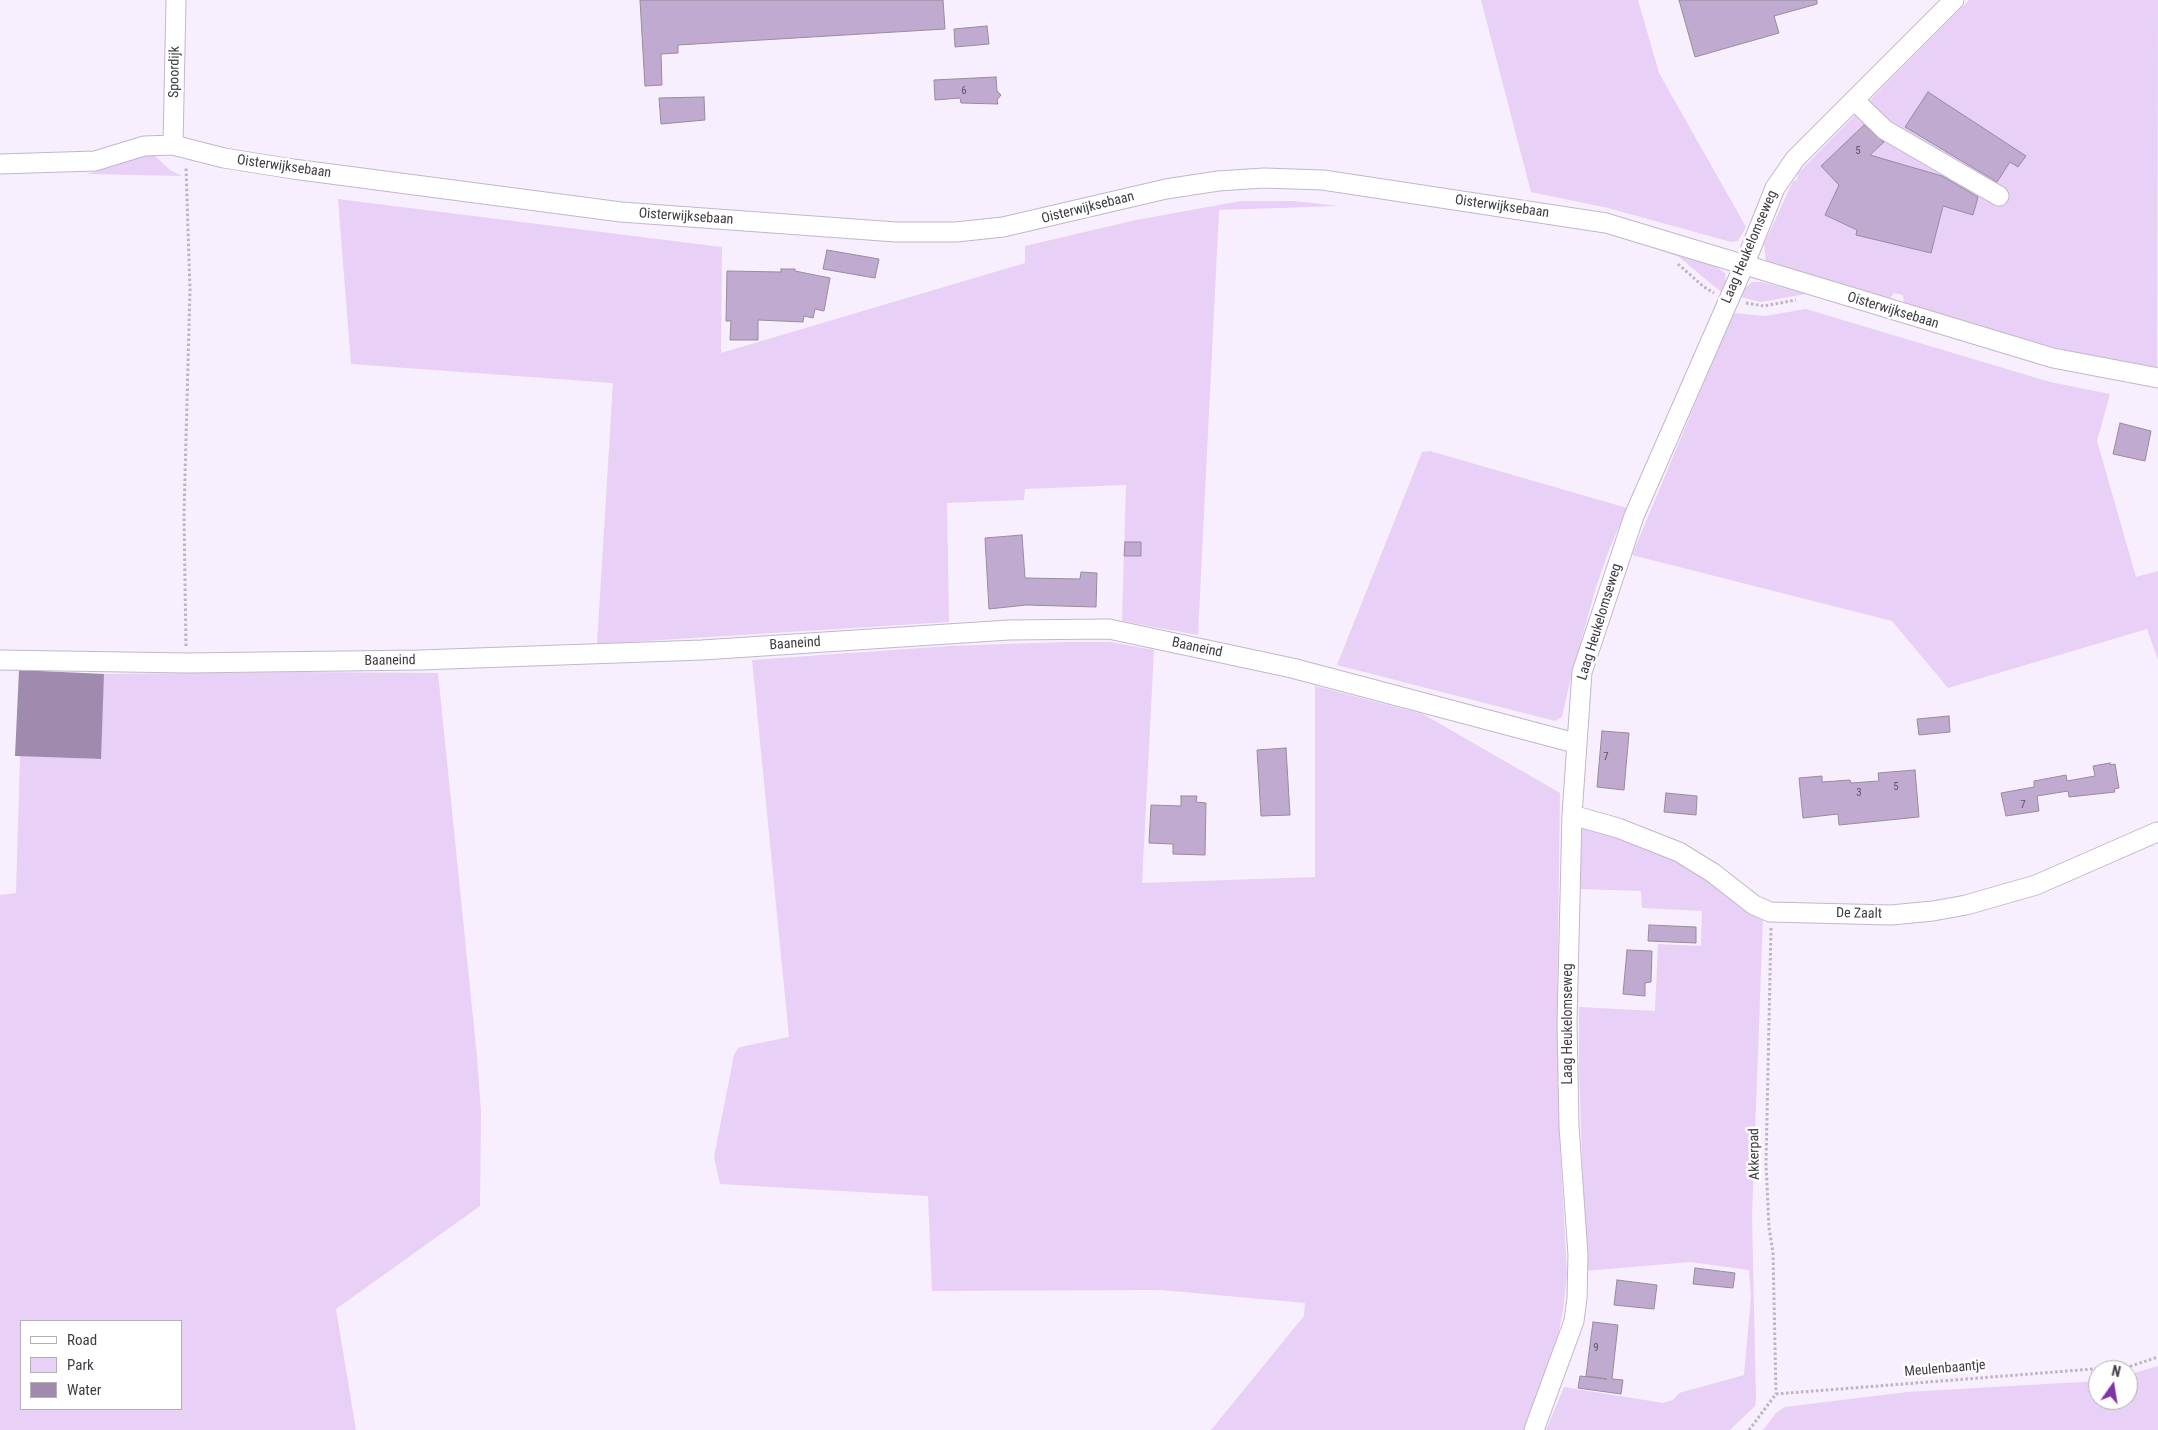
<!DOCTYPE html>
<html>
<head>
<meta charset="utf-8">
<style>
	body { margin:0 }
	#map { position:relative; width:2158px; height:1430px; overflow:hidden; background:#f7effd; font-family:"Roboto Condensed",sans-serif }
	canvas { display:block }
	.legend { position:absolute; left:20px; top:1320px; width:162px; height:90px; box-sizing:border-box; background:#fff; border:1px solid #b3b0b4; margin:0; padding:6px 9px; list-style:none; font-size:15px; color:#403a43 }
	.legend li { display:flex; align-items:center; gap:10px; height:25px }
	.legend b { width:25px; border:1px solid #b3b0b4 }
	.north { position:absolute; left:2088px; top:1360px; width:50px; height:50px; box-sizing:border-box; background:#fff; border:1px solid #b3b0b4; border-radius:50%; rotate:13deg; font-size:14px; font-weight:700; line-height:20px; text-align:center; color:#403a43 }
	.north::after { content:''; display:block; margin:auto; width:18px; height:22px; background:#8035a6; clip-path:polygon(50% 0,100% 100%,50% 72%,0 100%) }
</style>
</head>
<body>
<div id="map">
<canvas width="2158" height="1430"></canvas>
<ul class="legend">
<li><b style="height:6px;background:#fff"></b>Road</li>
<li><b style="height:14px;background:#e8d0f7"></b>Park</li>
<li><b style="height:14px;background:#a08aae"></b>Water</li>
</ul>
<div class="north">N</div>
</div>
<script>
const context = document.querySelector('canvas').getContext('2d');
context.lineJoin = 'round';
function fill(path, color) {
  context.fillStyle = color;
  context.fill(path, 'evenodd');
}
function poly(rows) {
  const path = new Path2D();
  for (const r of rows) {
    path.moveTo(r[0], r[1]);
    for (let i = 2; i < r.length; i += 2) path.lineTo(r[i], r[i + 1]);
  }
  return path;
}
function stroke(path, color, width, dash) {
  context.strokeStyle = color;
  context.lineWidth = width;
  context.lineCap = dash ? 'butt' : 'round';
  context.setLineDash(dash || []);
  context.stroke(path);
}
function label(font, color, halo, rows, align = 'center') {
  context.font = font + ' "Roboto Condensed",sans-serif';
  context.lineWidth = 5;
  context.setLineDash([]);
  context.textBaseline = 'middle';
  context.strokeStyle = halo;
  context.fillStyle = color;
  for (const [text, x, y, turn = 0] of rows) {
    context.save();
    context.translate(x, y);
    context.rotate((+turn || 0) * Math.PI / 180);
    context.textAlign = isNaN(turn) ? turn : align;
    if (halo) context.strokeText(text, 0, 0);
    context.fillText(text, 0, 0);
    context.restore();
  }
}
const green = poly([
	[1481,0,1638,0,1659,73,1746,227,1738,241,1731,242,1608,208,1531,192],
	[1969,0,2158,0,2157,376,1904,305,1903,295,1894,293,1887,302,1766,262,1764,244,1793,181,1797,180,1798,173],
	[152,153,170,170,182,176,87,174],
	[338,199,722,247,721,353,1025,263,1025,246,1136,220,1241,201,1294,201,1339,206,1219,210,1198,635,1122,621,1126,485,1025,489,1024,500,947,503,949,622,597,644,613,383,351,364],
	[1642,244,1712,264,1725,273,1726,286,1721,292,1679,257],
	[1752,282,1762,282,1806,294,1761,302,1741,297,1745,288],
	[1806,309,2050,382,2110,394,2097,441,2136,577,2158,571,2158,660,2147,629,1948,688,1892,621,1632,555,1733,313,1765,316],
	[1430,451,1627,508,1609,550,1596,587,1571,677,1562,717,1555,721,1337,665,1422,452],
	[1067,642,1111,642,1154,650,1142,883,1315,877,1315,686,1423,714,1560,793,1557,1010,1559,1128,1567,1273,1563,1311,1554,1355,1526,1430,1211,1430,1304,1316,1305,1303,1161,1290,932,1291,928,1196,720,1184,714,1157,734,1055,738,1048,745,1046,789,1037,752,660,949,646],
	[297,672,438,673,477,1057,481,1112,480,1206,336,1309,356,1430,0,1430,0,895,16,893,20,756,100,759,104,674],
	[21,1321,181,1321,181,1409,21,1409],
	[1582,827,1652,843,1763,917,1752,1215,1756,1400,1755,1406,1730,1430,1546,1430,1564,1387,1663,1403,1673,1400,1679,1393,1744,1375,1751,1297,1749,1270,1690,1262,1586,1271,1579,1070,1579,1007,1655,1011,1658,944,1701,946,1702,911,1642,908,1641,891,1579,889],
	[2158,1366,2158,1430,1763,1430,1777,1412,1785,1407,1907,1392,2098,1381,2098,1400,2128,1400,2128,1375]
]);
const water = poly([
	[19,670,104,674,101,759,15,756]
]);
const building = poly([
	[640,0,943,0,945,29,678,45,678,53,661,54,662,85,645,86,640,0],
	[1679,0,1817,0,1817,4,1774,16,1779,33,1695,57,1679,0],
	[987,26,989,44,955,47,954,29,987,26],
	[996,77,997,91,1001,95,997,100,998,104,961,103,960,98,935,100,934,80,996,77],
	[1928,92,2026,156,2018,167,2010,162,1997,182,1905,127,1928,92],
	[704,97,705,120,661,124,659,98,704,97],
	[1864,125,1884,142,1870,155,1942,176,1978,197,1973,215,1943,206,1931,253,1856,235,1857,230,1825,215,1839,185,1821,166,1864,125],
	[827,250,879,259,875,278,823,269,827,250],
	[781,269,795,269,795,271,830,278,824,311,815,309,813,318,804,316,803,322,758,320,758,340,730,340,731,321,726,321,727,271,781,272,781,269],
	[2120,423,2151,431,2145,461,2113,454,2120,423],
	[1022,535,1025,578,1080,579,1081,572,1097,573,1096,607,1026,605,989,609,985,538,1022,535],
	[1125,542,1141,542,1141,556,1124,556,1125,542],
	[1949,716,1950,732,1919,735,1917,719,1949,716],
	[1602,731,1629,733,1624,790,1597,787,1602,731],
	[1286,748,1290,815,1261,816,1257,750,1286,748],
	[2110,763,2110,765,2115,764,2119,788,2114,789,2115,792,2069,797,2068,791,2037,796,2039,811,2006,816,2001,793,2034,787,2034,781,2066,775,2067,781,2095,776,2093,766,2110,763],
	[1915,770,1919,817,1839,825,1838,814,1803,818,1799,778,1822,776,1822,782,1850,780,1851,783,1879,781,1878,773,1915,770],
	[1666,793,1697,796,1696,815,1664,812,1666,793],
	[1181,796,1197,796,1196,802,1206,803,1205,855,1173,854,1173,844,1149,843,1151,805,1181,806,1181,796],
	[1649,925,1696,927,1696,943,1648,941,1649,925],
	[1627,950,1652,951,1651,982,1645,983,1645,996,1623,994,1627,950],
	[1695,1268,1735,1273,1733,1288,1693,1284,1695,1268],
	[1617,1280,1657,1285,1654,1309,1614,1305,1617,1280],
	[1593,1322,1618,1325,1612,1379,1623,1380,1621,1394,1578,1388,1580,1376,1607,1379,1586,1376,1593,1322]
]);
const path = poly([
	[1678,264,1704,287,1714,293],
	[1746,303,1764,306,1796,300],
	[186,646,184,514,190,290,186,167],
	[1771,928,1766,1164,1769,1228,1773,1252,1776,1394],
	[1749,1430,1776,1394,2131,1366,2158,1357]
]);
const minor = poly([
	[1854,100,1885,130,1999,196],
	[173,145,176,0],
	[0,164,95,161,144,146,173,145,224,158,293,169,621,212,896,232,956,232,1003,227,1166,189,1218,181,1264,178,1323,180,1606,223,2053,358,2158,378],
	[0,660,187,663,420,660,702,650,1009,630,1109,629,1292,668,1575,743],
	[1572,815,1618,828,1679,852,1713,873,1754,905,1770,912,1891,915,1933,911,1966,905,2036,885,2157,832],
	[1534,1430,1574,1321,1577,1298,1578,1255,1569,1126,1567,1023,1572,815,1582,672,1634,516,1745,263,1775,188,1795,159,1954,0]
]);
const numberNames = [
	["6",964,91],
	["5",1858,151],
	["7",1606,757],
	["5",1896,787],
	["3",1859,793],
	["7",2023,805],
	["9",1596,1348]
];
const streetNames = [
	["Spoordijk",175,72,-89],
	["Oisterwijksebaan",284,167,8],
	["Oisterwijksebaan",1502,207,8],
	["Oisterwijksebaan",1088,208,-14],
	["Oisterwijksebaan",686,217,4],
	["Laag Heukelomseweg",1750,247,-67],
	["Oisterwijksebaan",1893,311,17],
	["Laag Heukelomseweg",1600,622,-73],
	["Baaneind",795,644,-4],
	["Baaneind",1197,648,12],
	["Baaneind",390,661,-1],
	["De Zaalt",1859,914,1],
	["Laag Heukelomseweg",1568,1024,-90],
	["Akkerpad",1755,1154,-91],
	["Meulenbaantje",1945,1369,-5]
];
fill(green, '#e8d0f7');
fill(water, '#a08aae');
fill(building, '#c0aacf');
stroke(building, '#988ba0', 1);
stroke(minor, '#c3b6cc', 21);
stroke(path, '#bcb4c1', 3, [2.5, 2.5]);
stroke(minor, '#fff', 19);
label('11px', '#605666', null, numberNames);
label('14px', '#403a43', '#fff', streetNames);
</script>
</body>
</html>
